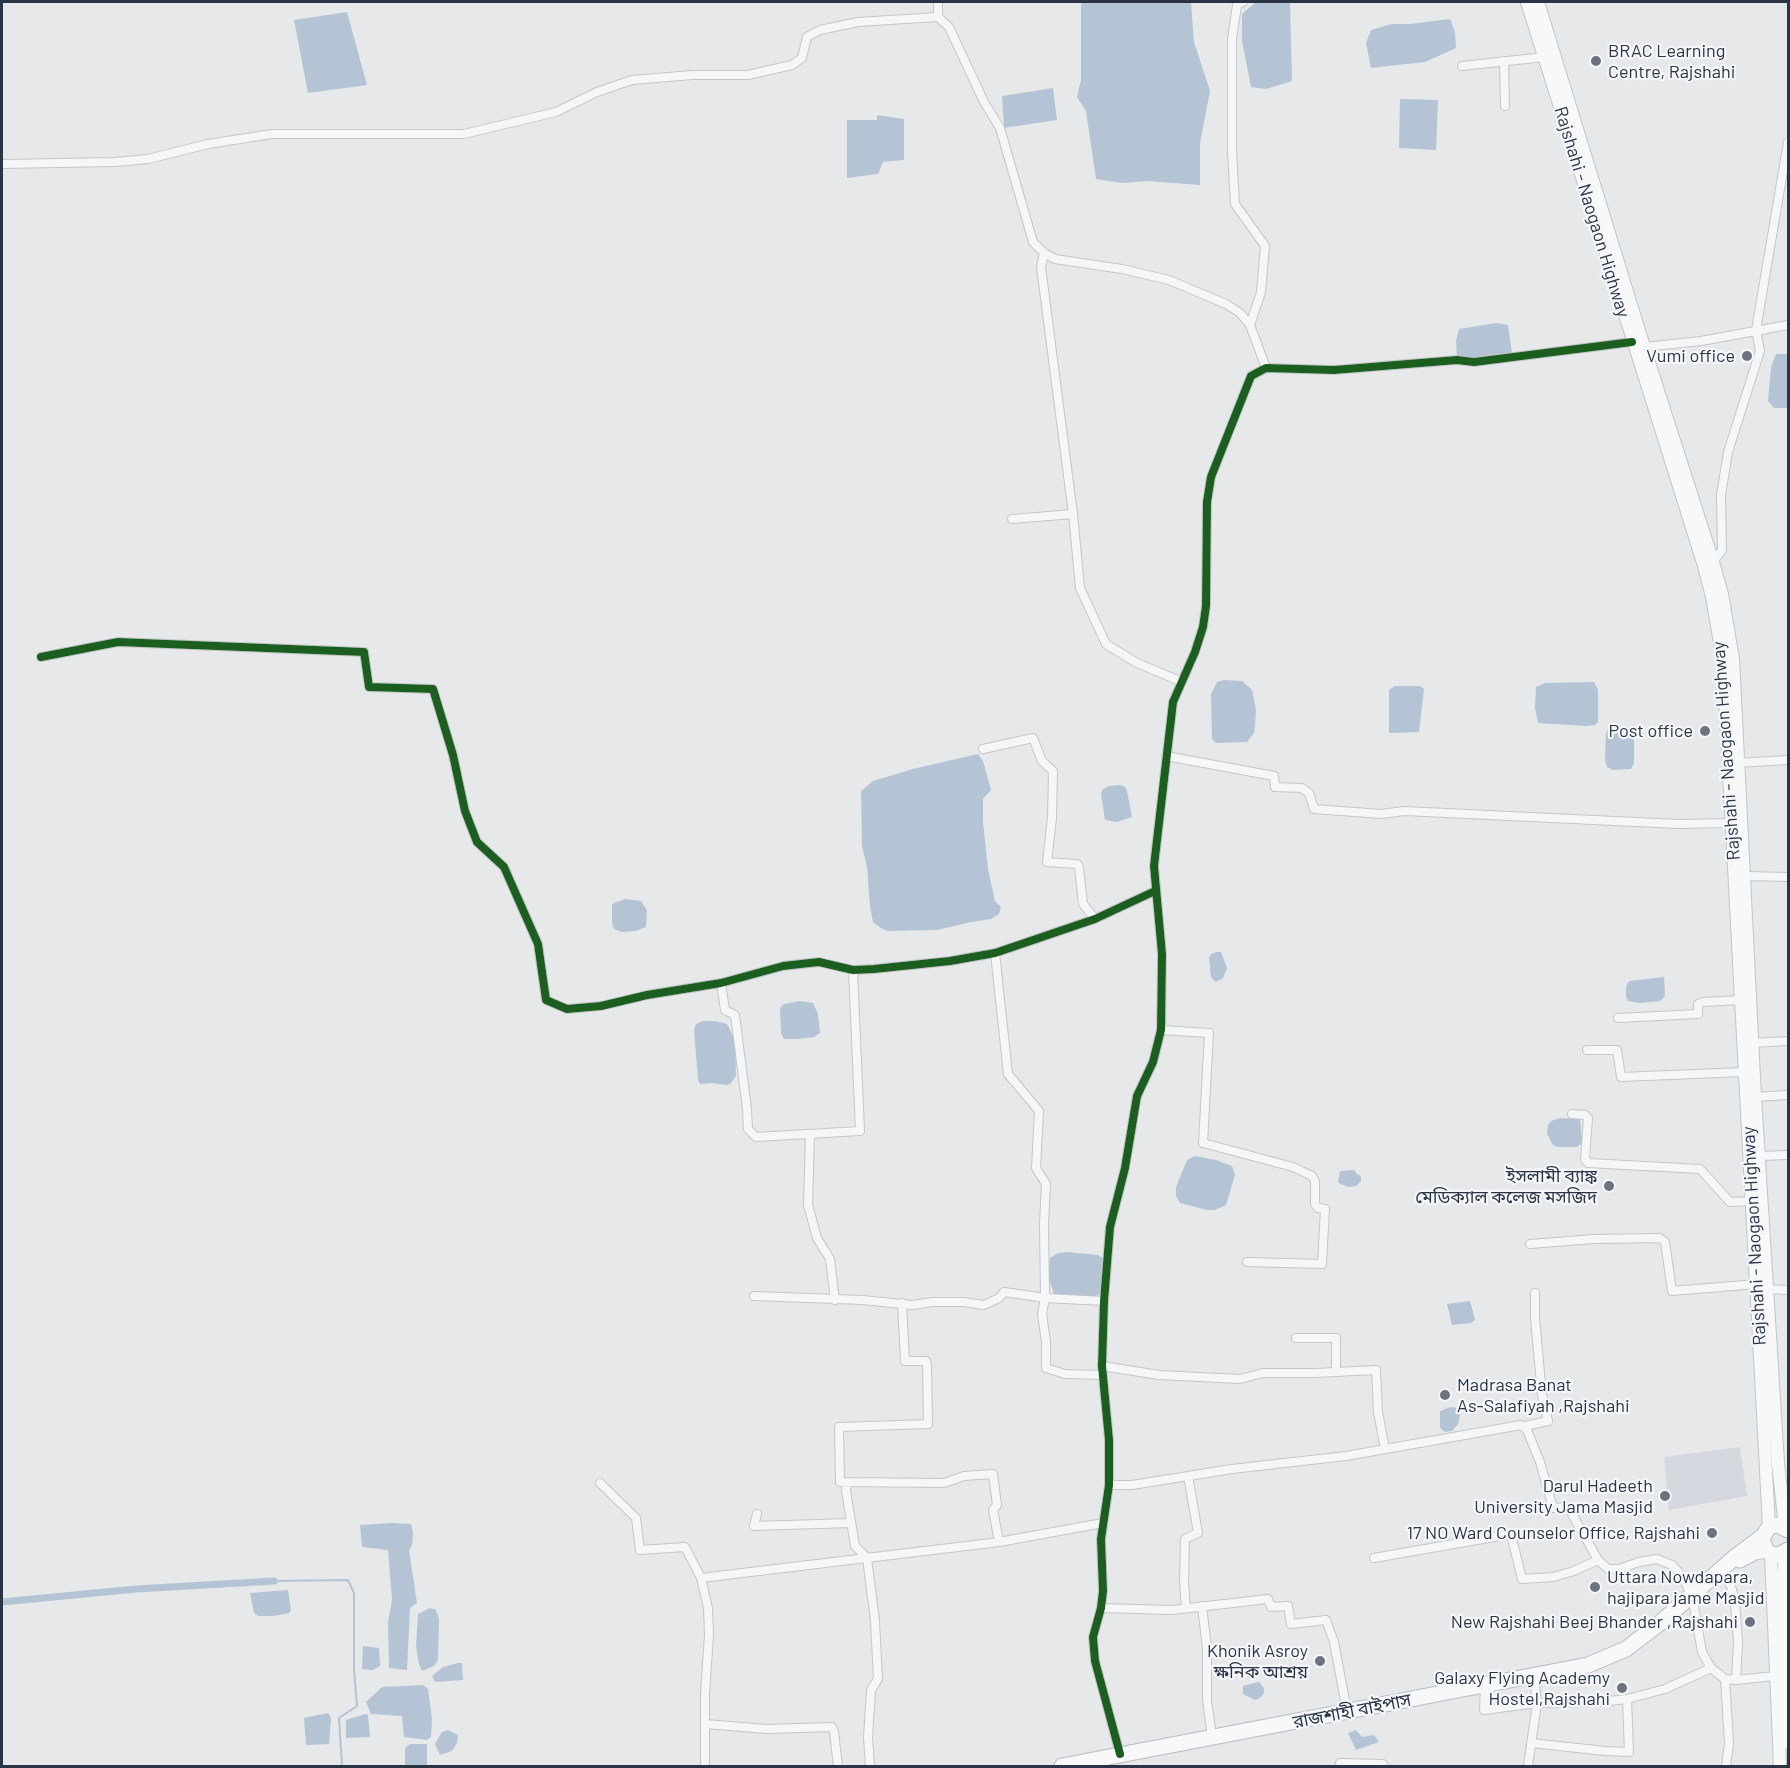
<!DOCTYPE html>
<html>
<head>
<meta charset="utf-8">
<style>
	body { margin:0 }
	#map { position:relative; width:1790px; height:1768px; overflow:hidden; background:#e6e8ea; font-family:Barlow,sans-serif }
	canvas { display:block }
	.frame { position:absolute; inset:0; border:3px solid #2b3445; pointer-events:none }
</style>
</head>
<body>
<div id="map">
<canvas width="1790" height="1768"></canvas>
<div class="frame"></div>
</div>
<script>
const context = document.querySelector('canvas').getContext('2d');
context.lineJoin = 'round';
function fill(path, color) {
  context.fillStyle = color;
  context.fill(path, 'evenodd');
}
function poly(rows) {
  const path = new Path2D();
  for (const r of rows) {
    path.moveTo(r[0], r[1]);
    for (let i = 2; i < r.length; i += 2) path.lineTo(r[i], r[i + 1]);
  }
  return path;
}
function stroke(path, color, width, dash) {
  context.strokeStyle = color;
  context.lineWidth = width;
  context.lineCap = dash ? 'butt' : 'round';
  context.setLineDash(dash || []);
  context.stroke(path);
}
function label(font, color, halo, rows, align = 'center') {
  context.font = font + ' Barlow,"Noto Sans Bengali",sans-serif';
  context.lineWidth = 4.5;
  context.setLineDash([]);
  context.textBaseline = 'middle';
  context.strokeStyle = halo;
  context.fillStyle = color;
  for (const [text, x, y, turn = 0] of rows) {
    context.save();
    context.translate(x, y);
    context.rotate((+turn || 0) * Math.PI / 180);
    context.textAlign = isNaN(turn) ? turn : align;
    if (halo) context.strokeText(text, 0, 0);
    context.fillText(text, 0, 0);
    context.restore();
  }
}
const built = poly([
	[1740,1447,1747,1496,1669,1510,1664,1457]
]);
const water = poly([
	[1081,2,1191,2,1194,42,1210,91,1200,143,1200,185,1147,181,1123,183,1096,179,1086,111,1077,97,1081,80],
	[1256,2,1290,2,1292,81,1266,89,1251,87,1242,41,1242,14],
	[347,12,367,85,308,93,294,20],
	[1450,19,1455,32,1456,48,1425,62,1371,68,1366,43,1371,30,1392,24,1410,24],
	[1053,88,1057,120,1004,128,1002,96],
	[1400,99,1438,100,1436,150,1399,148],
	[877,115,904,119,904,160,883,162,878,174,847,178,847,120,877,120],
	[1496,323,1508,325,1512,353,1501,357,1457,358,1456,341,1459,329],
	[1776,354,1788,354,1788,408,1774,408,1768,401,1771,367],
	[1224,680,1242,681,1252,690,1256,710,1255,726,1254,733,1247,742,1216,743,1212,739,1211,694,1217,682],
	[1594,682,1598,690,1598,722,1595,725,1587,726,1538,723,1535,708,1536,687,1545,683],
	[1395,686,1420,686,1424,689,1419,732,1389,733,1389,690],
	[1613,726,1626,726,1634,730,1634,763,1631,769,1613,770,1607,767,1605,760,1606,733,1608,729],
	[978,754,983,761,991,790,983,799,983,822,988,869,995,901,1001,907,999,914,991,919,971,922,937,930,888,931,881,928,873,922,870,907,867,867,862,846,861,791,873,781,913,769],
	[1120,785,1125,787,1127,791,1132,817,1117,822,1105,820,1101,794,1102,790,1109,786],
	[625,899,641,901,647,910,646,927,636,931,622,932,614,929,612,923,612,904],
	[1216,952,1221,952,1227,968,1223,978,1216,982,1211,977,1209,958,1211,954],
	[1664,977,1665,996,1660,1001,1640,1003,1628,1001,1626,997,1626,988,1627,984,1630,981],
	[800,1001,813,1003,818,1014,820,1033,814,1037,798,1039,784,1039,781,1033,780,1008,784,1004],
	[703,1021,715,1021,727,1024,735,1040,736,1076,730,1084,726,1085,712,1083,700,1084,698,1080,694,1030,696,1024],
	[1560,1118,1580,1119,1582,1140,1581,1144,1577,1147,1558,1147,1553,1145,1547,1134,1548,1125,1551,1121],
	[1195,1156,1216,1160,1232,1166,1235,1175,1226,1205,1215,1210,1207,1210,1180,1203,1176,1196,1176,1187,1187,1160],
	[1354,1170,1357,1174,1361,1176,1361,1181,1356,1186,1349,1187,1340,1184,1338,1182,1340,1171],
	[1068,1252,1098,1255,1104,1259,1102,1290,1098,1295,1093,1297,1054,1294,1048,1277,1050,1258,1058,1253],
	[1470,1301,1475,1320,1471,1323,1452,1325,1447,1304],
	[1451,1407,1457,1408,1460,1415,1458,1424,1452,1431,1445,1432,1440,1428,1440,1411],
	[392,1523,411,1524,413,1533,412,1546,409,1550,417,1603,410,1608,407,1670,389,1668,388,1622,392,1600,388,1550,362,1547,360,1525],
	[288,1590,291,1610,289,1613,273,1616,258,1616,254,1613,250,1593],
	[430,1608,436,1610,439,1619,438,1660,434,1666,422,1671,419,1664,416,1646,418,1614],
	[363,1646,379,1648,380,1666,373,1670,362,1669],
	[458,1663,462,1663,463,1680,435,1682,432,1676,443,1667],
	[1259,1682,1264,1688,1264,1693,1260,1698,1255,1700,1243,1694,1243,1686],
	[423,1685,428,1689,432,1719,431,1737,427,1740,404,1737,402,1716,371,1714,366,1702,382,1687],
	[328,1713,331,1718,329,1744,306,1745,304,1718],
	[365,1714,368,1715,370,1737,346,1738,346,1720],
	[448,1730,458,1735,457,1743,452,1751,440,1755,435,1744,442,1732],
	[1356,1730,1362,1737,1374,1735,1379,1742,1356,1750,1348,1733],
	[410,1744,427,1744,427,1766,405,1766,405,1748]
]);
const stream = poly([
	[274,1581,348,1580,354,1593,354,1669,357,1706,339,1718,342,1766]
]);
const canal = poly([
	[2,1602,136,1589,274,1581]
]);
const street = poly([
	[938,2,938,17,949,27,984,102,1000,128,1033,242,1044,253,1055,259,1122,269,1169,280,1226,304,1240,313,1250,325,1266,368],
	[1243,2,1237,5,1232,39,1232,151,1235,204,1265,246,1261,292,1250,325],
	[1504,61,1505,106],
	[1462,66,1544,57],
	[2,164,115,162,148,159,208,144,272,134,464,134,556,112,597,92,632,80,692,75,748,75,792,65,802,58,807,37,820,30,858,22,938,17],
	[1044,253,1041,267,1073,514,1080,588,1106,644,1135,662,1182,682],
	[1644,347,1701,341,1788,325],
	[1012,519,1073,514],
	[1713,562,1722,550,1721,495,1728,452,1760,351,1756,330,1788,142],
	[41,657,118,642,364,652,369,687,433,689,453,755,465,811,477,842,504,867,538,944,546,1000,567,1009,601,1006,647,995,721,983,783,966,819,962,853,970,874,969,950,961,995,953,1095,919,1155,891],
	[983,749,1033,738,1042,761,1053,771,1052,818,1047,862,1077,864,1079,867,1083,904,1095,919],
	[1166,756,1274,776,1275,787,1302,788,1309,793,1314,809,1381,814,1404,811,1678,824,1731,823],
	[1736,763,1788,760],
	[1744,876,1788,877],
	[995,953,1008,1074,1039,1111,1036,1168,1046,1184,1044,1224,1045,1298,1042,1314,1046,1342,1046,1368,1065,1374,1103,1375],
	[721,983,725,1010,735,1015,747,1109,748,1129,756,1137,860,1131,853,970],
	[1618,1018,1698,1014,1698,1004,1703,1002,1740,1000],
	[1161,1030,1209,1033,1203,1143,1293,1167,1312,1176,1315,1181,1315,1204,1318,1208,1325,1209,1322,1264,1247,1262],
	[1752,1043,1788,1041],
	[1587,1050,1617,1050,1621,1077,1744,1072],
	[1755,1097,1788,1095],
	[1572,1114,1585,1115,1588,1118,1585,1159,1588,1163,1700,1169,1730,1202,1755,1201],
	[810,1134,808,1205,817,1238,830,1259,835,1300],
	[1759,1156,1788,1155],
	[1530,1244,1594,1239,1660,1238,1665,1242,1672,1291,1757,1284],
	[1767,1289,1788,1290],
	[754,1296,863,1300,912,1305,933,1302,964,1302,984,1305,999,1298,1004,1292,1045,1298,1104,1301],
	[902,1303,905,1361,926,1361,927,1364,928,1424,839,1427,840,1482,944,1483,964,1476,993,1474,997,1505,993,1510,999,1542],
	[1296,1338,1336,1338,1336,1372],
	[1102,1366,1159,1375,1240,1379,1263,1373,1315,1373,1376,1370,1378,1412,1385,1449],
	[1525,1426,1548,1421,1542,1395,1535,1318,1535,1293],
	[847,1482,846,1491,855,1546,867,1558,875,1621,878,1679,871,1690,868,1738,870,1766],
	[600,1483,636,1518,640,1550,685,1547,701,1578],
	[1109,1485,1132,1485,1232,1469,1346,1456,1521,1425,1527,1430,1540,1462,1553,1508,1568,1507,1598,1560,1608,1569,1619,1569,1639,1562,1657,1559,1672,1565,1681,1575,1692,1595,1702,1652,1711,1668,1725,1679,1736,1680,1775,1676],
	[757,1514,754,1526,851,1523],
	[1374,1558,1511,1534,1522,1579,1553,1577,1574,1571,1598,1560],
	[1721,1571,1731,1586,1735,1602,1738,1642,1736,1680],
	[1202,1606,1207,1648,1207,1700,1212,1737],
	[1101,1608,1172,1610,1268,1599,1271,1607,1288,1606,1291,1624,1326,1620,1334,1642,1347,1711],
	[1186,1608,1184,1583,1185,1539,1198,1533,1188,1476],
	[1725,1679,1729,1743,1726,1766],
	[1485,1685,1484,1710,1537,1703,1600,1702,1627,1699,1665,1689,1711,1668],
	[705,1724,767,1729,832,1727,834,1732,838,1766],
	[1531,1743,1605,1751,1629,1752,1627,1699],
	[1120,1754,1095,1661,1093,1637,1101,1608,1103,1591,1101,1539,1109,1485,1109,1440,1102,1366,1104,1301,1110,1227,1125,1168,1137,1096,1153,1062,1161,1030,1162,954,1154,866,1173,702,1195,652,1203,627,1206,606,1207,502,1211,477,1251,376,1266,368,1334,370,1457,360,1474,362,1632,342],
	[1340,1763,1383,1764,1384,1766],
	[705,1764,705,1694,709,1635,708,1608,701,1578,999,1542,1103,1523],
	[1528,1766,1537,1703,1534,1676]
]);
const primary = poly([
	[1527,2,1704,566,1712,597,1723,660,1769,1527],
	[1538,2,1644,347,1713,562,1722,594,1733,659,1755,1097,1778,1463,1785,1527],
	[1785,1553,1782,1604,1788,1743],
	[1771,1554,1780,1766]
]);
const highway = poly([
	[1763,1542,1766,1550,1771,1554,1779,1555,1788,1550],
	[1740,1560,1755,1552,1766,1550],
	[1062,1766,1588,1665,1626,1649,1660,1623,1735,1557,1763,1536,1769,1527,1777,1525,1788,1530]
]);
const cycleway = poly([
	[41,657,118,642,364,652,369,687,433,689,453,755,465,811,477,842,504,867,538,944,546,1000,567,1009,601,1006,647,995,721,983,783,966,819,962,853,970,874,969,950,961,995,953,1095,919,1155,891],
	[1120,1754,1095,1661,1093,1637,1101,1608,1103,1591,1101,1539,1109,1485,1109,1440,1102,1366,1104,1301,1110,1227,1125,1168,1137,1096,1153,1062,1161,1030,1162,954,1154,866,1173,702,1195,652,1203,627,1206,606,1207,502,1211,477,1251,376,1266,368,1334,370,1457,360,1474,362,1632,342]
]);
const markers = [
	[1596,61,6,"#6c737f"],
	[1747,356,6,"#6c737f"],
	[1705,731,6,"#6c737f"],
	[1609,1186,6,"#6c737f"],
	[1445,1395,6,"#6c737f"],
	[1665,1496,6,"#6c737f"],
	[1712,1533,6,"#6c737f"],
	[1595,1587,6,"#6c737f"],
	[1750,1622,6,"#6c737f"],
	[1320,1661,6,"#6c737f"],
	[1622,1688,6,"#6c737f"]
];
const poiNames = [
	["BRAC Learning",1608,51,"left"],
	["Centre, Rajshahi",1608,72,"left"],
	["Vumi office",1735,356],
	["Post office",1693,731],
	["ইসলামী ব্যাঙ্ক",1597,1176],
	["মেডিক্যাল কলেজ মসজিদ",1597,1197],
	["Madrasa Banat",1457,1385,"left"],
	["As-Salafiyah ,Rajshahi",1457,1406,"left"],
	["Darul Hadeeth",1653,1486],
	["University Jama Masjid",1653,1507],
	["17 NO Ward Counselor Office, Rajshahi",1700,1533],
	["Uttara Nowdapara,",1607,1577,"left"],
	["hajipara jame Masjid",1607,1598,"left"],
	["New Rajshahi Beej Bhander ,Rajshahi",1738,1622],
	["Khonik Asroy",1308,1651],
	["ক্ষনিক আশ্রয়",1308,1672],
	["Galaxy Flying Academy",1610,1678],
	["Hostel,Rajshahi",1610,1699]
];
const streetNames = [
	["Rajshahi - Naogaon Highway",1592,212,73],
	["Rajshahi - Naogaon Highway",1726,751,-94],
	["Rajshahi - Naogaon Highway",1754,1236,-93],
	["রাজশাহী বাইপাস",1352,1711,-11]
];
fill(built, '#d4d7dd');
fill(water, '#b4c4d5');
stroke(stream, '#b4c4d5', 2);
stroke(canal, '#b4c4d5', 7);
stroke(street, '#c4c6c8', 10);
stroke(primary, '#c2c5c8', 14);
stroke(highway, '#b8bbbf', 17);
stroke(street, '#f5f6f7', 8);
stroke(primary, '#f8f8f8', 12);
stroke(highway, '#f8f8f8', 15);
stroke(cycleway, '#1b5e20', 8);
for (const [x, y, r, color] of markers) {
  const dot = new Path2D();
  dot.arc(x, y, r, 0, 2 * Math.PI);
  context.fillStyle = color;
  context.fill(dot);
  stroke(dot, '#f4f6f9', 2);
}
label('18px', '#2b3445', '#f4f6f9', poiNames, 'right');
label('18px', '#2b3445', '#f4f6f9', streetNames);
</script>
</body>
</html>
